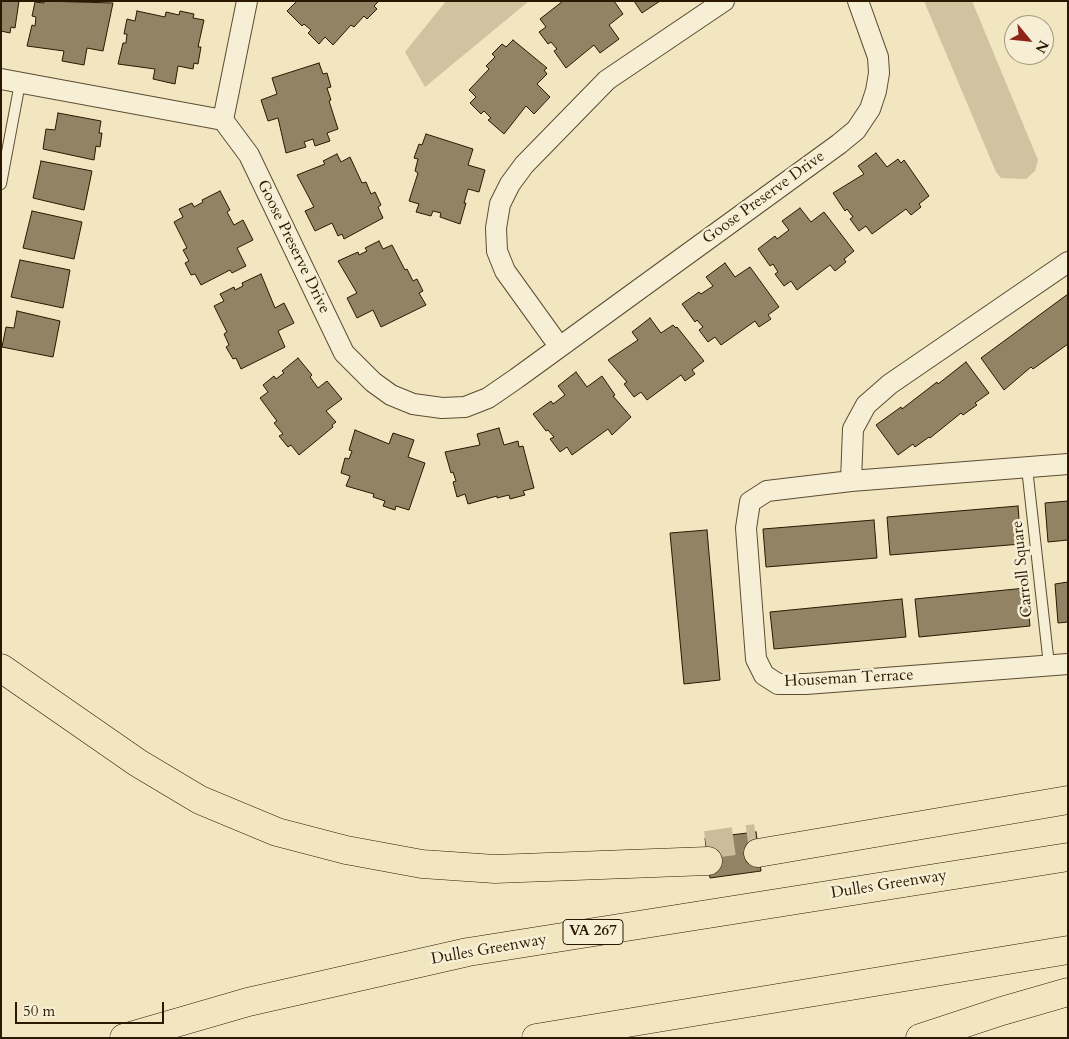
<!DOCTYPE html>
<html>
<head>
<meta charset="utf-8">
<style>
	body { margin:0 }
	#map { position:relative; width:1069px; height:1039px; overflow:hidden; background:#f1e6c0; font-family:Cardo,serif }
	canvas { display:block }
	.frame { position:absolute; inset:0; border:2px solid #2a1801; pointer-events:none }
	.north { position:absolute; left:1004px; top:15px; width:50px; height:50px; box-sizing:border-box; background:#f6efd6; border:1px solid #a49981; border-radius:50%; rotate:118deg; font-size:14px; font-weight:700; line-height:20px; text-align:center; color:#2a1801 }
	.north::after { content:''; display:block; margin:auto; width:18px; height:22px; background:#8f2418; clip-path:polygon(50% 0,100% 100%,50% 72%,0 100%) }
	.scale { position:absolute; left:15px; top:1002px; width:149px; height:22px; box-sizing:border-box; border:2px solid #2a1801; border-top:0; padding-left:6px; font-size:15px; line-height:18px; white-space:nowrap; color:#2a1801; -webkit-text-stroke:4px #f6efd6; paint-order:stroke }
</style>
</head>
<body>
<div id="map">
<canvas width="1069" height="1039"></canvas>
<div class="frame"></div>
<div class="north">N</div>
<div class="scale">50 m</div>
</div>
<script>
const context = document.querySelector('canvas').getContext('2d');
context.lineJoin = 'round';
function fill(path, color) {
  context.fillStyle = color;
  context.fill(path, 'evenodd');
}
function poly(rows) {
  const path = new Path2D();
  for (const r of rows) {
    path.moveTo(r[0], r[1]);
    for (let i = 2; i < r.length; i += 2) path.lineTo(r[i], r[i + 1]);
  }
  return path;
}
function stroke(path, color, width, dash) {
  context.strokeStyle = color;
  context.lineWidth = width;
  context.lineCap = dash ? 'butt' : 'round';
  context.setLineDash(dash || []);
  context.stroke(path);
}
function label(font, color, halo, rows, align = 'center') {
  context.font = font + ' Cardo,serif';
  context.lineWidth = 5;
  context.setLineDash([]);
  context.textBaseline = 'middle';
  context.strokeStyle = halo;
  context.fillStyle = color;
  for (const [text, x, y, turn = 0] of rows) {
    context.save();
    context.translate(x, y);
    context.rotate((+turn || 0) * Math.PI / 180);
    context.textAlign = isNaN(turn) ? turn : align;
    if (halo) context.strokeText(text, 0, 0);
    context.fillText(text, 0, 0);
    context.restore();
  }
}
const green = poly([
	[446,1,529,1,425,87,405,52],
	[924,1,972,1,1038,160,1035,171,1026,179,1001,178,996,172]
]);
const building = poly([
	[1,1,19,1,15,28,11,27,10,33,1,31,1,1],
	[44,1,113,3,103,51,87,48,84,65,62,61,64,51,27,46,32,25,35,26,36,17,32,16,35,2,44,3,44,1],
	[297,1,379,1,374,6,377,9,367,19,364,16,354,27,351,25,333,45,325,37,319,44,308,33,311,30,304,24,302,26,287,11,297,1],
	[563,1,614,1,623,14,609,25,619,39,600,53,594,45,566,68,554,51,557,49,551,42,548,44,539,32,546,27,540,19,563,1],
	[634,1,660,1,642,13,634,1],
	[137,11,165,17,166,12,179,15,180,11,194,14,193,18,204,20,198,47,201,47,198,64,194,63,193,69,178,66,175,84,153,79,155,69,118,64,123,43,126,43,127,34,124,34,127,19,135,21,137,11],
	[513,40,547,68,544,70,547,74,537,84,550,97,534,114,526,106,504,134,488,120,491,118,484,111,481,114,470,103,476,97,469,90,489,69,486,66,495,57,492,54,502,44,506,47,513,40],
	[319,63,323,74,327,73,331,87,327,88,331,100,329,101,338,129,327,133,330,141,315,146,313,139,304,142,306,147,286,153,278,118,268,121,261,100,277,94,272,78,319,63],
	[58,113,101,121,99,133,102,133,100,147,96,146,94,160,43,149,46,129,55,130,58,113],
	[426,134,473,149,468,165,485,170,479,192,468,189,464,203,466,203,460,224,440,217,441,213,433,211,431,216,416,212,419,204,409,201,418,173,415,171,418,159,414,158,419,144,422,145,426,134],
	[876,153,887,167,898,159,901,163,904,160,929,196,919,204,921,207,911,215,906,209,872,234,866,226,859,231,850,219,853,217,847,209,845,211,833,193,864,174,858,166,876,153],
	[337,154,341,162,350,157,362,183,366,182,371,194,375,192,381,205,378,207,383,218,344,239,342,234,338,236,332,223,315,231,305,211,314,207,297,175,325,164,323,161,337,154],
	[41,161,92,171,84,210,33,198,41,161],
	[220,191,230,210,227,212,234,225,243,220,253,240,237,248,246,266,232,273,230,270,201,285,195,274,191,275,185,263,189,261,183,250,187,248,174,222,183,217,179,209,192,203,194,207,203,202,202,200,220,191],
	[800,208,811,222,824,212,854,251,844,259,846,262,835,271,830,265,797,290,791,281,784,286,775,274,778,272,773,264,770,266,758,249,775,236,777,239,789,230,782,221,800,208],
	[32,211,82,222,74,259,23,248,32,211],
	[379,241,383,249,392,245,405,270,407,269,413,281,417,279,423,291,419,293,426,305,381,327,373,310,357,318,347,298,357,293,338,261,358,252,359,255,367,251,365,248,379,241],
	[20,260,70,270,63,308,11,297,20,260],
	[725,263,735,277,750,267,779,307,768,315,771,319,759,327,755,321,721,345,715,337,708,342,699,330,703,327,697,320,695,322,682,304,699,292,701,294,713,286,706,277,725,263],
	[261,274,275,308,284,303,294,323,278,331,285,347,241,369,236,358,233,359,226,347,229,345,224,334,227,332,214,306,224,301,220,294,234,287,235,290,243,286,242,283,261,274],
	[1068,294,1068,344,1033,369,1031,367,1004,390,981,358,1068,294],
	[17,311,60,321,53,357,2,347,6,327,14,328,17,311],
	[650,318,661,333,673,325,676,328,677,327,704,361,692,370,695,374,685,381,681,375,647,400,641,392,634,397,624,384,627,382,608,360,638,340,632,332,650,318],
	[298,358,312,375,310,377,318,388,327,381,342,399,326,411,336,422,332,425,333,427,299,455,291,445,288,447,279,436,283,434,274,423,277,421,260,398,268,392,263,385,274,376,276,379,284,373,282,371,298,358],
	[966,362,989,393,975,403,977,405,963,415,961,413,930,438,929,437,915,447,913,444,898,455,876,425,901,407,902,409,937,382,938,384,966,362],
	[576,372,587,387,602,376,615,395,613,396,631,417,612,435,608,429,572,455,567,447,560,452,550,439,554,437,548,430,546,431,533,414,551,401,553,404,565,395,558,386,576,372],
	[499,428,504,445,518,441,519,447,523,446,534,488,523,491,525,495,510,499,509,495,497,498,497,496,468,504,465,494,457,497,453,482,456,481,453,472,451,473,445,452,480,445,477,434,499,428],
	[355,430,389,444,393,433,414,440,408,457,425,463,409,510,396,506,395,510,383,506,385,501,373,497,374,494,346,486,350,476,341,473,345,458,349,459,352,451,349,450,355,430],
	[1068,501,1068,540,1048,542,1045,503,1068,501],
	[1018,506,1021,544,890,555,887,517,1018,506],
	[874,520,877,558,766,567,763,529,874,520],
	[707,530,720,680,684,684,670,533,707,530],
	[1068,582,1068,622,1058,623,1055,584,1068,582],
	[1026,588,1030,626,919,637,915,599,1026,588],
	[902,599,906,637,774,649,770,612,902,599],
	[756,832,761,871,710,878,705,838,756,832]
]);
const motorwayTunnel = poly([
	[706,845,756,838]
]);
const service = poly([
	[1,184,20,83],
	[1027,468,1049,665]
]);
const minor = poly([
	[1,79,223,120,249,155,344,353,373,382,391,395,413,404,442,408,465,407,488,398,517,378,839,144,856,130,870,109,876,91,879,73,878,57,858,1],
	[223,120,247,1],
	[559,346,505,271,497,251,496,228,500,204,510,184,524,165,607,80,724,1],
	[1068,464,851,481,767,491,750,502,746,528,756,659,764,675,778,684,806,684,1068,664],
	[851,481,853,429,866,405,890,384,1068,262]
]);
const motorway = poly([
	[1,668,138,763,200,800,277,832,346,850,422,864,495,869,708,861],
	[758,853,1068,800],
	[124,1038,248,1002,468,952,1068,857],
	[536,1038,1068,950],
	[920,1038,1002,1011,1068,992]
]);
const shields = [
	[593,932,60]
];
const shieldNames = [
	["VA 267",593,932]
];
const streetNames = [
	["Goose Preserve Drive",764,198,-36],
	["Goose Preserve Drive",293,247,64],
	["Carroll Square",1023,569,-96],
	["Houseman Terrace",849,679,-3],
	["Dulles Greenway",889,885,-9],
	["Dulles Greenway",489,950,-10]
];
fill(green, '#cfc3a0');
fill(building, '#918364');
stroke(building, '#2a1801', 1);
stroke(motorwayTunnel, '#c9bd9a', 28, [28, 14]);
stroke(service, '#5c4c31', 12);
stroke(minor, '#5c4c31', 22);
stroke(motorway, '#2a1801', 29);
stroke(service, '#f6efd6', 10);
stroke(minor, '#f6efd6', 20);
stroke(motorway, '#f1e6c0', 28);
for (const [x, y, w] of shields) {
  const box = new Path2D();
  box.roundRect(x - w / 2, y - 12.5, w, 25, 4);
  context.fillStyle = '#f6efd6';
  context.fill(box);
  stroke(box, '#2a1801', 1);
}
label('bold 15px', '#2a1801', null, shieldNames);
label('16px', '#2a1801', '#f6efd6', streetNames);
</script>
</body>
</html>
